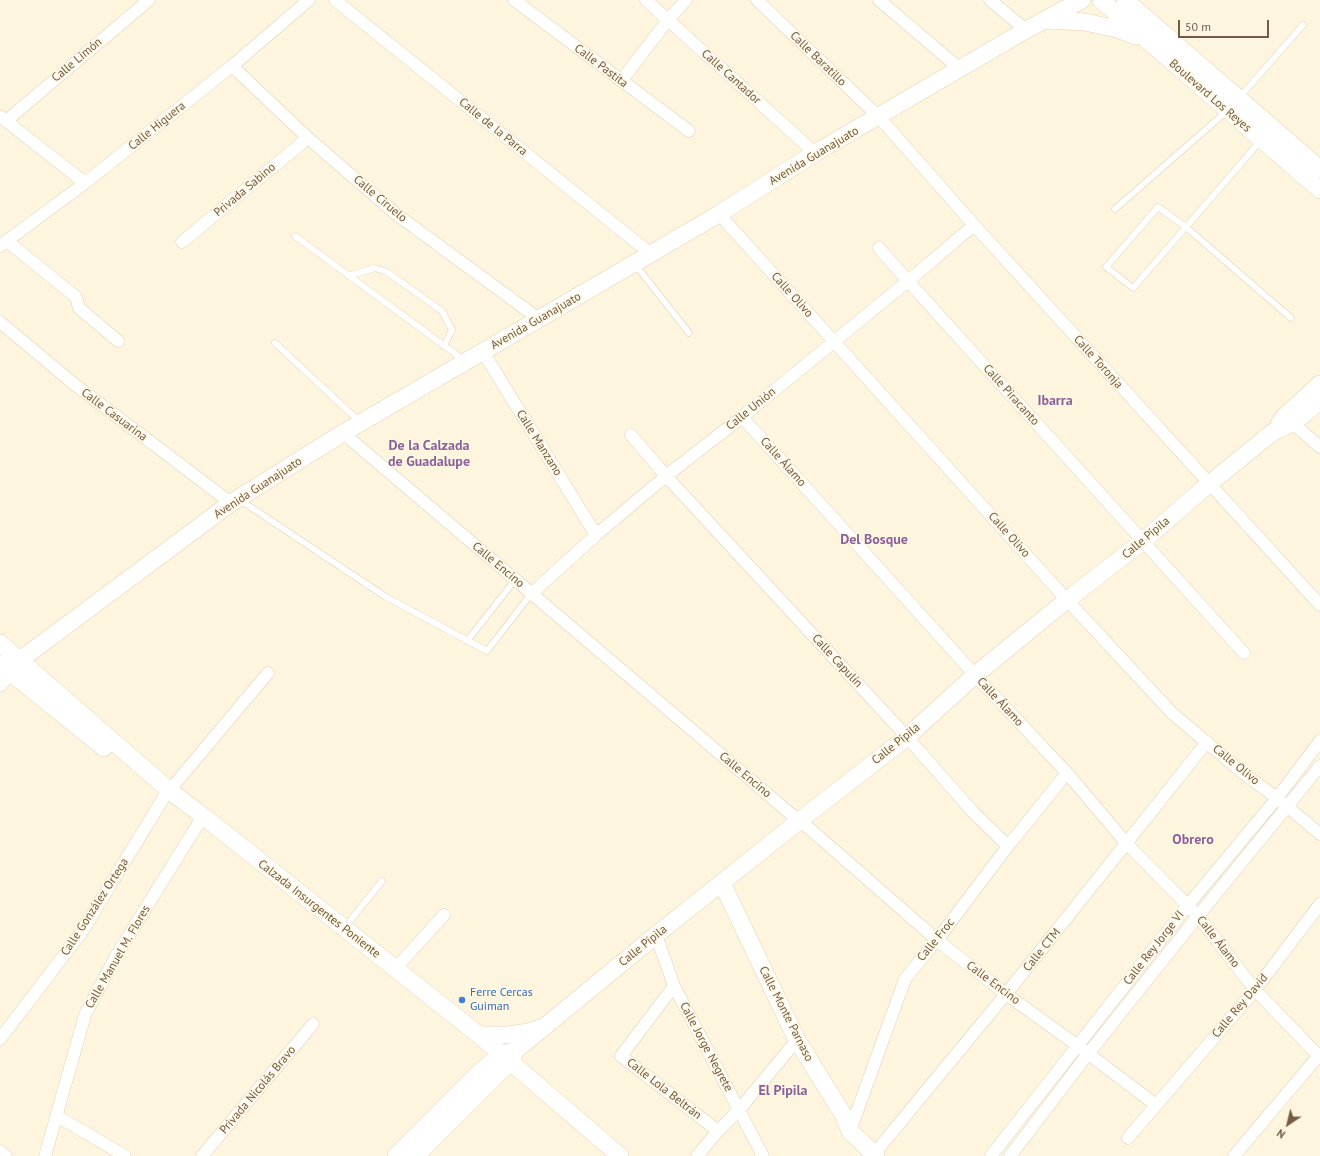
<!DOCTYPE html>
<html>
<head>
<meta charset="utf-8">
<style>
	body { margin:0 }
	#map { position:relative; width:1320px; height:1156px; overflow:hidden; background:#fdf5dd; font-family:"PT Sans",sans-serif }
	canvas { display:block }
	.north { position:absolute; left:1268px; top:1104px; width:40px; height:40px; -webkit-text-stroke:3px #fff8e4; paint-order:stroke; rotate:215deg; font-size:11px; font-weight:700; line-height:16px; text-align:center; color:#735b45 }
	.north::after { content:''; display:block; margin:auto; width:14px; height:18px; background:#735b45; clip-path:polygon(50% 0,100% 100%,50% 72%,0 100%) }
	.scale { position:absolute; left:1178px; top:20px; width:91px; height:18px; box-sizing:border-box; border:2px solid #735b45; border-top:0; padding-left:5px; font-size:12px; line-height:14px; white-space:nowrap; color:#735b45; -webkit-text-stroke:3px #fff8e4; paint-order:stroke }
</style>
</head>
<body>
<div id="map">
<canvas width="1320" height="1156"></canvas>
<div class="north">N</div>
<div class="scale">50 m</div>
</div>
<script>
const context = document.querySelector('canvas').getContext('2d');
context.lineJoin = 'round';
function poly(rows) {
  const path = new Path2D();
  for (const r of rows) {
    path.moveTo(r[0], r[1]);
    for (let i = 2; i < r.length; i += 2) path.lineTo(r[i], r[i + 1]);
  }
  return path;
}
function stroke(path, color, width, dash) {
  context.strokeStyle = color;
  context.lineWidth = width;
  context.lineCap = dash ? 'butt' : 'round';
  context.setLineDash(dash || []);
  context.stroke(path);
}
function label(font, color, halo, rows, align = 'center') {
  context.font = font + ' "PT Sans",sans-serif';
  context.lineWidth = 3;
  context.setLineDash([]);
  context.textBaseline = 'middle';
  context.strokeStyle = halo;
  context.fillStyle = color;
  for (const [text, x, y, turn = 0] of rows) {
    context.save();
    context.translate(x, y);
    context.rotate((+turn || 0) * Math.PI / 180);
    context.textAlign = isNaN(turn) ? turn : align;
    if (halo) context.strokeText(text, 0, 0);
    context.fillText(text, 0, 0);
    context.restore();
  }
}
const lane = poly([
	[1239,98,1303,25],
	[1261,140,1250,153,1186,227,1133,288,1106,267,1158,207,1186,227,1291,318],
	[1115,209,1227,111],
	[295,236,465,361],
	[635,264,689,333],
	[348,276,375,268,387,272,442,311,452,330,444,346],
	[275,343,360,422],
	[240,500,386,597,487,651,531,594],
	[467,641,515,580],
	[345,927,382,881]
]);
const street = poly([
	[335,0,651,254],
	[514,0,689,131],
	[646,0,815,153],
	[757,0,879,117,974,225,1320,605],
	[879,0,960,69],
	[990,0,1026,30],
	[232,66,308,138,396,214,539,319],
	[621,81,668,20,686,0],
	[1,117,85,183],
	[6,121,149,0],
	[719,214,1067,600,1172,713,1244,774,1277,798,1320,834],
	[7,241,76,297,79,308,118,341],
	[182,242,308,138],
	[0,246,85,183,232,66,309,0],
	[879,248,908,281,1244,653],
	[0,322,74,384,231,503],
	[483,352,596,535],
	[742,417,975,675,1067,773,1127,844,1198,916,1255,990,1320,1057],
	[1287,418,1320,447],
	[343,433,799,821,810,829,937,940,1006,994,1078,1046,1156,1105],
	[631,435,666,476,907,737,973,812,1008,846],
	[531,594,596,535,666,476,742,417,919,272,974,225],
	[656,935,674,986,763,1156],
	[395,969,444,915],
	[674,986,621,1056,718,1131],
	[0,1039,81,933,164,797,268,673],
	[57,1116,125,1156],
	[850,1131,905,979,937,940,1008,846,1067,773],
	[1128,1138,1255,990,1320,904],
	[0,1151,6,1156],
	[874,1154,1006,994,1207,742],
	[45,1156,85,1015,116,956,203,816],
	[202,1156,313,1024],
	[697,1156,718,1131,739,1110,797,1040],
	[991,1156,1188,905,1277,798,1320,741],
	[1010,1156,1088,1054,1198,916,1320,766],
	[1234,1156,1320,1054]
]);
const secondary = poly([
	[1101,0,1320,190],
	[1125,0,1320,169],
	[1046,20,1085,22,1117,29,1136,36],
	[1279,424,1285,416,1320,384],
	[0,643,170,791,203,816,479,1035,620,1156],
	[0,664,104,748],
	[0,683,8,671,20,660,231,503,343,433,719,214,815,153,1026,30,1082,0],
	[722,883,797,1040,844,1116,850,1131,876,1156],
	[479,1035,508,1035,529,1032,540,1028],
	[396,1156,477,1075,501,1054,513,1052],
	[416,1156,511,1061,515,1051,656,935,799,821,907,737,975,675,1067,600,1143,541,1209,484,1273,432,1293,423,1320,401]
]);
const markers = [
	[462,1000,4,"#3f7fe0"]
];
const streetNames = [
	["Calle Baratillo",818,59,44],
	["Calle Limón",77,60,-40],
	["Calle Pastita",601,66,37],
	["Calle Cantador",731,77,42],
	["Boulevard Los Reyes",1210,96,41],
	["Calle Higuera",157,126,-39],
	["Calle de la Parra",493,127,39],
	["Avenida Guanajuato",814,156,-31],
	["Privada Sabino",245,190,-40],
	["Calle Ciruelo",380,199,40],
	["Calle Olivo",792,295,48],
	["Avenida Guanajuato",536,321,-30],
	["Calle Toronja",1098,362,48],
	["Calle Piracanto",1011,395,48],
	["Calle Unión",751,409,-39],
	["Calle Casuarina",114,415,37],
	["Calle Manzano",539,443,58],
	["Calle Álamo",783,462,48],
	["Avenida Guanajuato",258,488,-33],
	["Calle Olivo",1009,535,48],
	["Calle Pípila",1146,538,-40],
	["Calle Encino",498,565,40],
	["Calle Capulín",837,661,47],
	["Calle Álamo",1000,702,47],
	["Calle Pípila",896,744,-39],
	["Calle Olivo",1236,765,39],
	["Calle Encino",745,775,40],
	["Calle González Ortega",95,907,-57],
	["Calzada Insurgentes Poniente",319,909,38],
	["Calle Froc",936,940,-51],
	["Calle Álamo",1218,942,52],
	["Calle Pípila",643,946,-39],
	["Calle Rey Jorge VI",1154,948,-52],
	["Calle CTM",1042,950,-51],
	["Calle Manuel M. Flores",118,957,-60],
	["Calle Encino",993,983,37],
	["Calle Rey David",1240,1006,-50],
	["Calle Monte Parnaso",786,1014,63],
	["Calle Jorge Negrete",706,1047,62],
	["Calle Lola Beltrán",664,1089,38],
	["Privada Nicolás Bravo",258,1090,-50]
];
const shopNames = [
	["Ferre Cercas",470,993],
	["Guiman",470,1007]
];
const quarterNames = [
	["Ibarra",1055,401],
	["De la Calzada",429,446],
	["de Guadalupe",429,462],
	["Del Bosque",874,540],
	["Obrero",1193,840],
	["El Pipila",783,1091]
];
stroke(lane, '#e1d1b9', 7);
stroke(street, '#e1d1b9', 13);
stroke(secondary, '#e7d3b6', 18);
stroke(lane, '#fff', 6);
stroke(street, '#fff', 12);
stroke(secondary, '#fff', 17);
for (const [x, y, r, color] of markers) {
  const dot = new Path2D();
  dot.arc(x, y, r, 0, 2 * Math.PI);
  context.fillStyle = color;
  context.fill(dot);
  stroke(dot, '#fff8e4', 1.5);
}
label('12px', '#735b45', '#fff8e4', streetNames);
label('12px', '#366cbe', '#fff8e4', shopNames, 'left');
label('bold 14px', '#8c6098', '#fff8e4', quarterNames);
</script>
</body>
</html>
